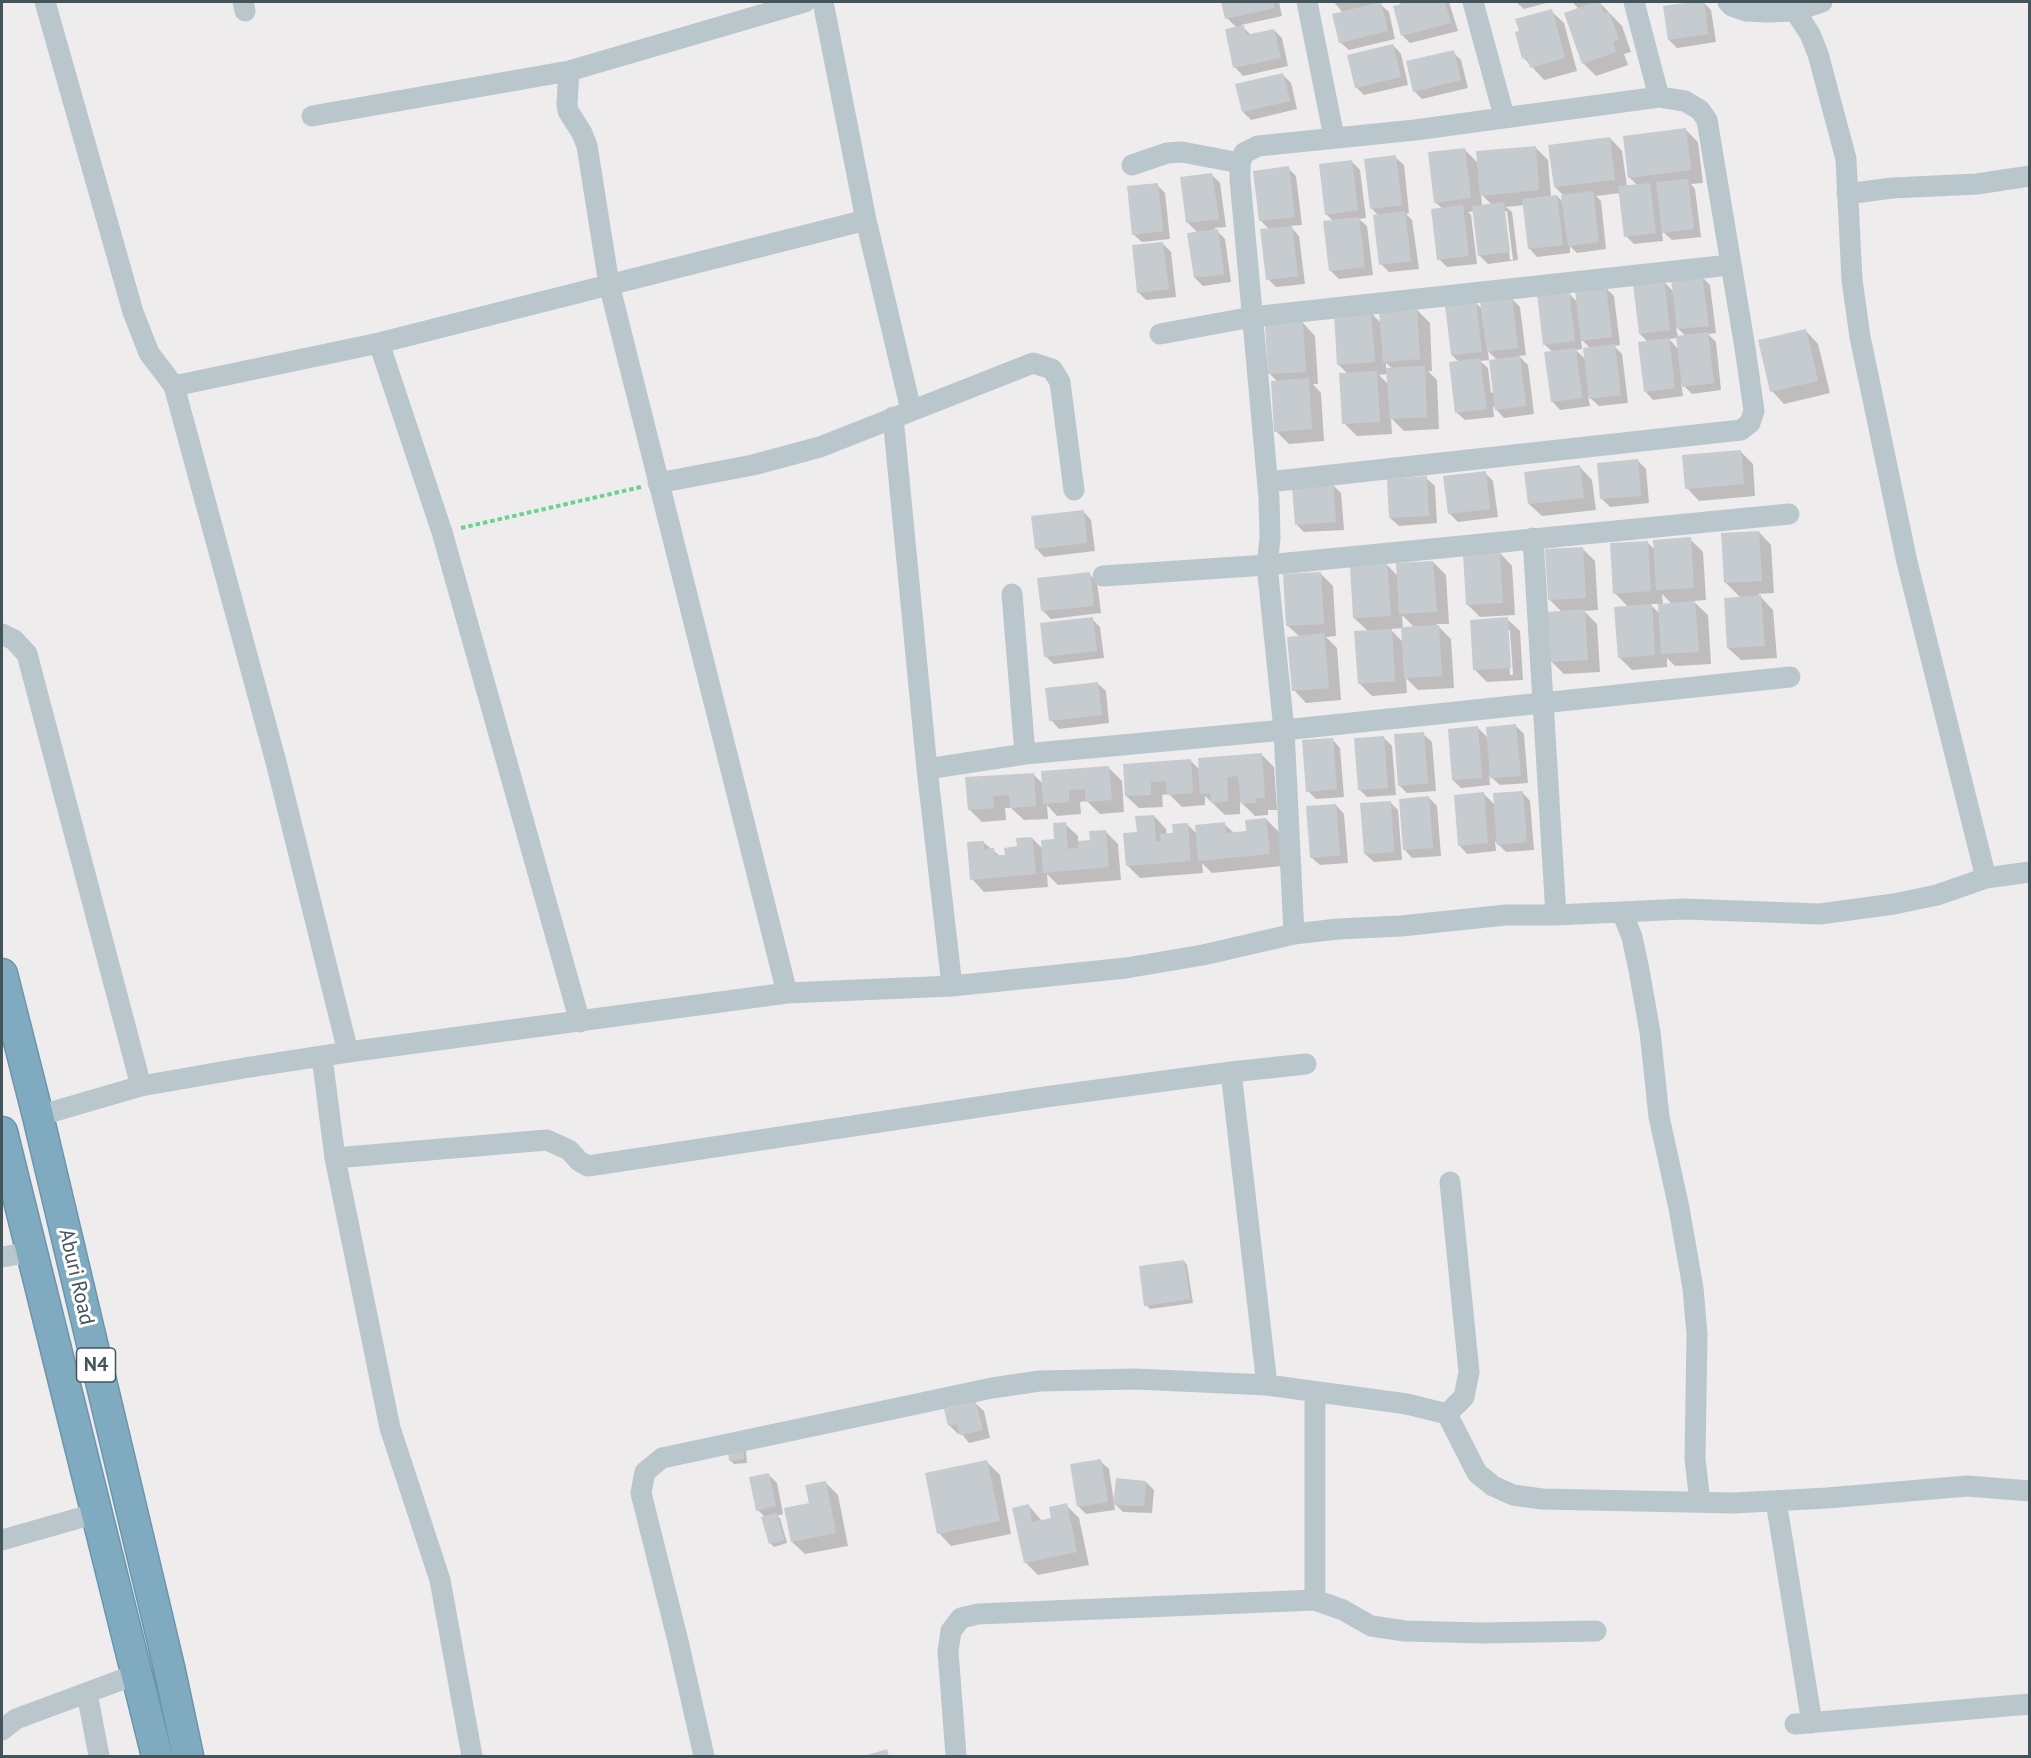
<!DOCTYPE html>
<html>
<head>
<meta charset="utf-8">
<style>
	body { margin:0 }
	#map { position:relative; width:2031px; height:1758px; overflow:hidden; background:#efeced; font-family:"PT Sans",sans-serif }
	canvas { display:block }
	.frame { position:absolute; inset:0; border:3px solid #43545b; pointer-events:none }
</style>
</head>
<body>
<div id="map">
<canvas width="2031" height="1758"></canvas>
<div class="frame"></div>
</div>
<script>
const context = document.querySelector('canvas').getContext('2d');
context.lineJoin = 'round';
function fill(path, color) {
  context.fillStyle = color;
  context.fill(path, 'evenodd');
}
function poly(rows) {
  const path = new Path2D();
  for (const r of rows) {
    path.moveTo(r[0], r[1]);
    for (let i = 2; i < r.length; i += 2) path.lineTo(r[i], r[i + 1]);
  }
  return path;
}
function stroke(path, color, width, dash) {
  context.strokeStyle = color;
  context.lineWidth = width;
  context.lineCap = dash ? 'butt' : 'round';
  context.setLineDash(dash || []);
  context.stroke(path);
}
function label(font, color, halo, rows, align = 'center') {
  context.font = font + ' "PT Sans",sans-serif';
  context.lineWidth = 6;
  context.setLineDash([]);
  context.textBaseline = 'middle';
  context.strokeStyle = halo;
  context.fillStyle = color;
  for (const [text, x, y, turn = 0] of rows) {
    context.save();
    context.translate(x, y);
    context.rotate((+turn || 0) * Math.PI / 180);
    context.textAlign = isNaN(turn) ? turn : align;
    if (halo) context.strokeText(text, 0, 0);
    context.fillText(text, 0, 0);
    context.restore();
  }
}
const shadow = poly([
	[1223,2,1279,2,1282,16,1241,25,1251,35,1274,30,1282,38,1288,66,1243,76,1235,67,1237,28,1227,18],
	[1334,2,1385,2,1379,3,1389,12,1395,39,1349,50,1340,42,1343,13],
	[1398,2,1449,2,1458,31,1410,43,1402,35,1402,5],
	[1516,2,1550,2,1524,9],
	[1572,2,1599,2,1622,26,1631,52,1624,54,1628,65,1596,76,1583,63,1579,9],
	[1703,2,1711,10,1716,42,1677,48,1669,40,1664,7],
	[1551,11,1564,23,1577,71,1544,80,1524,58],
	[1393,45,1401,54,1408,85,1364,95,1356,87],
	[1453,52,1461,60,1468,88,1422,99,1414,91],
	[1283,75,1291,83,1297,109,1251,120,1243,112],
	[1686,130,1698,142,1703,183,1691,184,1695,189,1701,237,1672,240,1662,231,1663,241,1634,244,1626,236,1621,193,1596,196,1601,201,1606,249,1577,253,1570,246,1570,253,1537,257,1529,248,1524,205,1506,207,1512,212,1518,260,1488,264,1480,256,1475,211,1468,212,1471,215,1477,264,1447,267,1439,259,1443,209,1435,202,1464,149,1479,164,1535,147,1548,160,1551,197,1557,196,1564,203,1564,196,1555,187,1610,138,1622,151,1627,187,1638,186,1629,177],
	[1481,194,1492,205,1482,206],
	[1504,211,1507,211,1513,260,1510,260],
	[1395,157,1404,165,1409,213,1406,214,1412,220,1419,269,1389,272,1381,264,1378,215,1372,209],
	[1352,162,1360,170,1366,218,1359,219,1367,226,1373,275,1339,279,1331,271,1333,221,1326,214],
	[1288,168,1296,176,1302,225,1290,226,1299,236,1305,284,1276,287,1268,279,1270,230,1260,220],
	[1212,175,1220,183,1226,227,1214,228,1225,239,1231,282,1203,286,1195,278,1198,233,1188,223],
	[1157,185,1165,193,1170,239,1142,242,1133,234],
	[1163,244,1171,252,1176,297,1146,300,1138,292],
	[1702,277,1710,285,1716,333,1708,334,1716,342,1721,390,1692,394,1681,383,1683,396,1653,400,1645,391,1648,342,1640,334,1664,282,1674,292],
	[1676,327,1686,336,1678,337],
	[1678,338,1679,350,1669,339],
	[1606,288,1614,296,1620,345,1614,346,1622,354,1628,403,1599,406,1588,396,1590,406,1560,410,1552,401,1553,352,1544,344,1568,292,1577,302],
	[1581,339,1591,349,1586,360,1576,350,1582,349],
	[1512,299,1520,307,1526,355,1519,356,1528,365,1534,414,1504,418,1493,406,1494,417,1465,420,1456,412,1460,363,1452,355,1476,303,1483,310],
	[1488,351,1497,360,1494,392,1491,393,1488,368,1480,361,1489,360],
	[1417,310,1430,323,1432,371,1428,371,1437,380,1439,429,1404,431,1391,418,1392,434,1357,436,1344,423,1348,374,1338,364,1371,313,1382,324],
	[1386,363,1393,369,1386,370],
	[1388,374,1389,385,1379,375],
	[1303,323,1315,336,1318,384,1313,384,1321,393,1324,441,1289,444,1276,431,1278,382,1270,374],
	[1806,331,1818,344,1830,393,1784,404,1772,391],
	[1740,451,1753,464,1755,496,1699,501,1687,488],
	[1638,461,1646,469,1649,503,1610,507,1602,499],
	[1580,467,1592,480,1596,510,1542,516,1529,504],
	[1485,473,1493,481,1498,517,1458,522,1449,513],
	[1426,478,1435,486,1437,523,1399,526,1390,518],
	[1332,484,1341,493,1344,530,1304,532,1296,524],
	[1083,511,1091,520,1095,551,1044,557,1036,548],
	[1759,532,1771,545,1774,593,1758,594,1773,610,1777,658,1741,660,1728,648,1741,598,1726,583],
	[1690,539,1703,552,1706,600,1693,601,1708,615,1711,664,1675,666,1667,658,1667,667,1632,670,1619,657,1629,608,1615,593,1647,542,1655,550],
	[1662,594,1672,604,1663,605],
	[1650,604,1659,604,1660,614],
	[1582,548,1595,561,1598,610,1584,611,1597,624,1600,672,1564,674,1552,662,1562,612,1549,599],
	[1500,553,1512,566,1515,615,1480,617,1467,604],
	[1433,562,1446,575,1449,624,1436,624,1451,639,1454,688,1418,690,1406,678,1407,693,1372,696,1359,683,1369,632,1354,618,1387,565,1398,576],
	[1402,615,1415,628,1403,629],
	[1403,628,1404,643,1390,629],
	[1320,573,1333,586,1336,636,1326,637,1337,648,1341,700,1306,703,1294,690,1300,637,1288,626],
	[1089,574,1097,582,1101,613,1051,619,1043,611],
	[1092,619,1100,627,1104,658,1054,664,1045,656],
	[1507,619,1520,631,1523,680,1487,682,1474,669],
	[1507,630,1510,630,1513,675,1510,675],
	[1097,683,1106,691,1109,723,1059,729,1051,720],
	[1516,726,1524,734,1528,783,1500,785,1489,775,1490,785,1461,788,1453,780,1478,728,1489,739],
	[1423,734,1432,742,1436,791,1407,793,1399,785],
	[1384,738,1392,746,1396,795,1367,797,1359,789],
	[1332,739,1340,748,1344,797,1316,799,1308,791],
	[1262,755,1274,767,1277,810,1268,810,1268,815,1255,816,1240,801,1240,814,1225,815,1205,796,1205,805,1182,807,1169,794,1162,795,1163,807,1139,808,1126,796,1124,765,1191,761,1200,770],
	[1109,768,1122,781,1124,812,1100,814,1087,801,1080,802,1081,814,1057,816,1047,805,1048,819,1024,820,1011,808,1005,808,1006,820,982,822,969,809,967,779,1033,774,1043,784],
	[1522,792,1530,801,1534,850,1506,852,1495,841,1496,851,1467,854,1459,845,1484,794,1495,805],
	[1429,798,1437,806,1441,856,1412,858,1404,849],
	[1390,802,1398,810,1402,860,1374,862,1365,854],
	[1336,805,1344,814,1348,863,1320,865,1311,857],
	[1154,816,1166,829,1167,835,1174,834,1187,824,1197,834,1224,824,1234,833,1247,832,1266,819,1279,832,1282,866,1212,873,1202,863,1203,873,1140,878,1128,866,1138,833],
	[1065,824,1078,836,1078,842,1092,841,1105,831,1118,844,1121,880,1058,885,1047,874,1048,887,984,892,972,879,983,842,1000,856,1007,856,1032,838,1043,849,1056,840],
	[1184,1261,1187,1265,1193,1303,1150,1309,1146,1305],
	[975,1403,984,1411,990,1438,969,1443,961,1433,958,1434,950,1426,946,1410],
	[742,1448,746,1451,747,1463,734,1464,730,1460],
	[1100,1461,1109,1469,1114,1502,1146,1482,1154,1490,1152,1513,1123,1512,1114,1503,1115,1510,1086,1514,1078,1506],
	[987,1462,1000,1475,1011,1534,951,1546,939,1533],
	[768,1474,777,1483,783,1514,777,1516,780,1518,787,1543,774,1547,770,1543,765,1517,758,1510],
	[825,1482,838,1495,848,1546,805,1554,792,1542,811,1504],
	[1066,1505,1079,1518,1089,1565,1038,1575,1025,1562,1029,1506,1042,1521,1053,1519]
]);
const building = poly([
	[1221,2,1273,2,1275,8,1225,19],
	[1381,2,1388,31,1339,43,1332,14],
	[1411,2,1445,2,1451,23,1401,36,1393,6],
	[1595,2,1600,2,1604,14,1609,12,1619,39,1613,42,1616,52,1582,64,1564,13],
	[1692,2,1704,2,1708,34,1668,40,1663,6],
	[1552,9,1565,58,1530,68,1527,58,1522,59,1515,32,1519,31,1515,19],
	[1244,25,1246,35,1274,29,1281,58,1233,68,1225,29],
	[1393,44,1401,77,1355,88,1347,55],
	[1454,50,1461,80,1413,92,1406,61],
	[1283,73,1290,101,1242,112,1235,84],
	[1686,128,1691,170,1628,178,1623,136],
	[1610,137,1615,180,1554,187,1548,145],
	[1536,146,1539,190,1480,196,1476,151],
	[1465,148,1471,198,1434,203,1428,152],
	[1396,155,1402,205,1370,209,1364,159],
	[1352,160,1358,210,1325,215,1319,164],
	[1289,166,1295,217,1259,221,1253,171],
	[1212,173,1219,219,1186,223,1180,177],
	[1688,179,1694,229,1662,233,1656,182],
	[1158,183,1163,231,1132,235,1127,186],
	[1650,183,1656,233,1624,237,1618,186],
	[1593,191,1599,242,1568,246,1561,195],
	[1557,195,1563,245,1528,249,1522,199],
	[1504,202,1510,252,1478,256,1472,206],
	[1463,205,1469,256,1437,260,1431,209],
	[1405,211,1411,261,1379,265,1373,215],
	[1359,217,1365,267,1329,271,1323,221],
	[1292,226,1298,276,1266,280,1260,229],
	[1218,229,1224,274,1194,278,1187,233],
	[1163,242,1169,289,1137,293,1132,245],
	[1702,275,1709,326,1677,329,1671,279],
	[1664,280,1670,330,1639,334,1633,284],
	[1606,287,1612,337,1581,341,1575,290],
	[1569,291,1575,341,1543,345,1537,294],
	[1512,297,1518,348,1487,352,1480,301],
	[1476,301,1482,352,1451,355,1445,305],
	[1417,308,1420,359,1383,362,1379,311],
	[1371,312,1375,362,1337,365,1334,314],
	[1303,321,1306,372,1268,374,1265,324],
	[1806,329,1818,381,1770,392,1758,340],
	[1708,332,1714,383,1682,387,1676,336],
	[1669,338,1675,388,1644,392,1638,342],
	[1615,344,1621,395,1589,399,1583,348],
	[1576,348,1582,398,1551,402,1544,352],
	[1520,356,1526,406,1495,410,1489,360],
	[1480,358,1487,409,1455,413,1449,362],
	[1425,366,1427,417,1390,419,1386,368],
	[1377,371,1380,422,1342,424,1339,373],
	[1309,378,1312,429,1274,432,1271,381],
	[1741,450,1744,484,1685,489,1682,455],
	[1638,459,1641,496,1600,499,1597,463],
	[1580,465,1584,498,1528,504,1524,472],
	[1486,471,1490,509,1448,514,1443,476],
	[1427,476,1429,516,1389,518,1387,479],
	[1333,483,1336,522,1295,525,1292,486],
	[1084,510,1087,543,1035,549,1031,516],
	[1759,531,1762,581,1724,583,1721,533],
	[1691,537,1694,588,1656,590,1653,540],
	[1648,541,1651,591,1613,594,1610,543],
	[1583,547,1586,598,1548,600,1545,549],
	[1500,552,1503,603,1466,605,1463,554],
	[1433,561,1437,612,1399,614,1396,563],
	[1387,564,1391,616,1353,618,1350,566],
	[1090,572,1094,606,1041,611,1037,578],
	[1321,572,1324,624,1286,626,1283,574],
	[1761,595,1765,646,1727,648,1724,598],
	[1695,601,1699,652,1661,654,1658,604],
	[1652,604,1655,655,1618,658,1614,607],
	[1585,609,1588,660,1550,662,1547,612],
	[1093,617,1097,651,1044,657,1040,623],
	[1508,617,1511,668,1473,670,1470,620],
	[1439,625,1442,676,1404,678,1401,627],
	[1392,629,1395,681,1358,684,1354,631],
	[1324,633,1329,688,1292,691,1287,637],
	[1098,682,1102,715,1049,721,1045,688],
	[1516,724,1521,776,1490,778,1486,727],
	[1478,726,1482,778,1452,780,1448,729],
	[1424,732,1428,783,1398,786,1394,734],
	[1384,736,1388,788,1358,790,1354,738],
	[1333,738,1337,789,1306,792,1302,740],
	[1262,753,1265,798,1256,798,1256,803,1241,804,1238,776,1227,777,1228,801,1211,803,1210,793,1200,794,1198,758],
	[1191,759,1193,793,1167,795,1166,781,1151,782,1151,795,1125,796,1123,764],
	[1109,766,1112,800,1085,802,1085,789,1069,790,1069,802,1043,804,1041,771],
	[1034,773,1036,806,1010,808,1009,795,993,796,994,808,968,810,965,777],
	[1523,791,1527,842,1497,845,1493,793],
	[1484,792,1488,843,1458,846,1454,795],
	[1429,796,1433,848,1403,850,1399,799],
	[1391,801,1394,852,1364,854,1360,803],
	[1336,804,1340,855,1310,858,1306,806],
	[1154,815,1156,841,1161,841,1160,834,1173,833,1172,824,1188,823,1191,861,1126,866,1123,833,1137,832,1135,816],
	[1266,818,1270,854,1198,861,1195,825,1225,822,1226,833,1246,831,1245,820],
	[1066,822,1068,849,1078,848,1078,841,1090,840,1089,831,1106,830,1109,867,1043,873,1041,840,1054,839,1053,823],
	[1032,837,1036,874,970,880,967,842,984,841,984,849,994,848,995,855,1005,855,1004,848,1017,846,1016,838],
	[1184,1260,1190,1299,1144,1306,1139,1266],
	[976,1402,983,1430,960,1435,957,1424,948,1426,944,1409],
	[743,1446,744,1459,729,1461,728,1448],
	[1101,1459,1108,1502,1077,1507,1070,1464],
	[987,1460,1000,1521,937,1534,925,1473],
	[769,1473,776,1506,756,1511,749,1477],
	[1116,1478,1146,1481,1144,1506,1113,1505],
	[826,1481,836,1533,791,1542,784,1508,809,1503,805,1485],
	[1067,1503,1077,1552,1024,1563,1012,1508,1029,1504,1032,1522,1051,1518,1049,1507],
	[777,1513,784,1540,769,1544,761,1517],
	[887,1749,889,1756,864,1756]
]);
const path = poly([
	[461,528,641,487]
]);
const minor = poly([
	[45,2,133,312,149,353,174,386,276,762,348,1052],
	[243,2,245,11],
	[823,2,866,220,911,410],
	[1307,2,1334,137],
	[1473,2,1504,116],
	[1634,2,1659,97],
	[1728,2,1732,6,1746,11,1767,12,1795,11,1822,2],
	[1795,11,1810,34,1818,54,1846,159,1852,280,1860,337,1907,562,1986,878],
	[312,116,569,71],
	[1132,165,1167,153,1182,152,1240,163],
	[1847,194,1892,188,1977,184,2030,176],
	[1160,334,1252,317,1730,265],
	[379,343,442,532,580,1022],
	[174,386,379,343,866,220],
	[893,417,927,769,952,986],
	[658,483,753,465,820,447,1033,363,1052,369,1060,382,1074,490],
	[1533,538,1556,915],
	[1103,576,1267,565,1270,538,1269,498,1240,179,1240,163,1244,153,1258,146,1415,130,1659,97,1685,101,1700,110,1707,120,1745,348,1754,411,1750,423,1741,430,1268,482],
	[1012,594,1025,754],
	[2,634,14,640,27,654,141,1086],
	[927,769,1025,754,1284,730,1790,677],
	[1622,912,1632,937,1639,970,1650,1032,1659,1117,1679,1208,1693,1288,1697,1334,1695,1459,1700,1502],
	[1294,934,1284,730,1267,565,1789,514],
	[787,993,609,284,587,146,582,133,568,111,567,104,569,71,805,2],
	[322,1057,335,1158,390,1428,440,1580,472,1756],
	[1231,1072,1267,1385],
	[38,1116,141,1086,244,1068,348,1052,787,993,952,986,1126,968,1203,955,1294,934,1338,929,1401,926,1506,915,1556,915,1684,909,1820,914,1894,904,1937,895,1986,878,2030,872],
	[335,1158,547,1140,569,1150,579,1161,588,1166,1045,1097,1231,1072,1306,1064],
	[2,1257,32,1252],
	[1315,1393,1315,1600],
	[1447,1414,1464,1397,1469,1372,1450,1182],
	[1776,1501,1812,1723],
	[2,1540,97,1513],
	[87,1693,99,1756],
	[1795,1724,2030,1704],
	[2,1730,16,1719,137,1674],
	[704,1756,678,1641,641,1493,645,1472,662,1458,992,1388,1039,1381,1136,1379,1267,1385,1407,1404,1447,1414,1477,1473,1493,1486,1513,1495,1542,1499,1734,1503,1827,1498,1967,1486,2030,1491],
	[956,1756,948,1651,951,1631,961,1618,978,1614,1315,1600,1343,1610,1371,1626,1405,1631,1482,1633,1596,1631]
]);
const highway = poly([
	[2,974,38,1116,169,1667,188,1756],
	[2,1132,157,1756]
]);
const shields = [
	[96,1365,39]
];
const shieldNames = [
	["N4",96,1365]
];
const streetNames = [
	["Aburi Road",76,1277,77]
];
fill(shadow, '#0003');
fill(building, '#c6cbd0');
stroke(highway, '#6b95ab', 33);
stroke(path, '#6cd28e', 4, [4.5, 3]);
stroke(minor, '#b9c7cd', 21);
stroke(highway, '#80aac0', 30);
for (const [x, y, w] of shields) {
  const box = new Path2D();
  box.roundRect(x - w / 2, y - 17, w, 34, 4.5);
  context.fillStyle = '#fff';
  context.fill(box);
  stroke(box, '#43545b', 1.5);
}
label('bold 20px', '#43545b', null, shieldNames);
label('21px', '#43545b', '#fff', streetNames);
</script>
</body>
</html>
